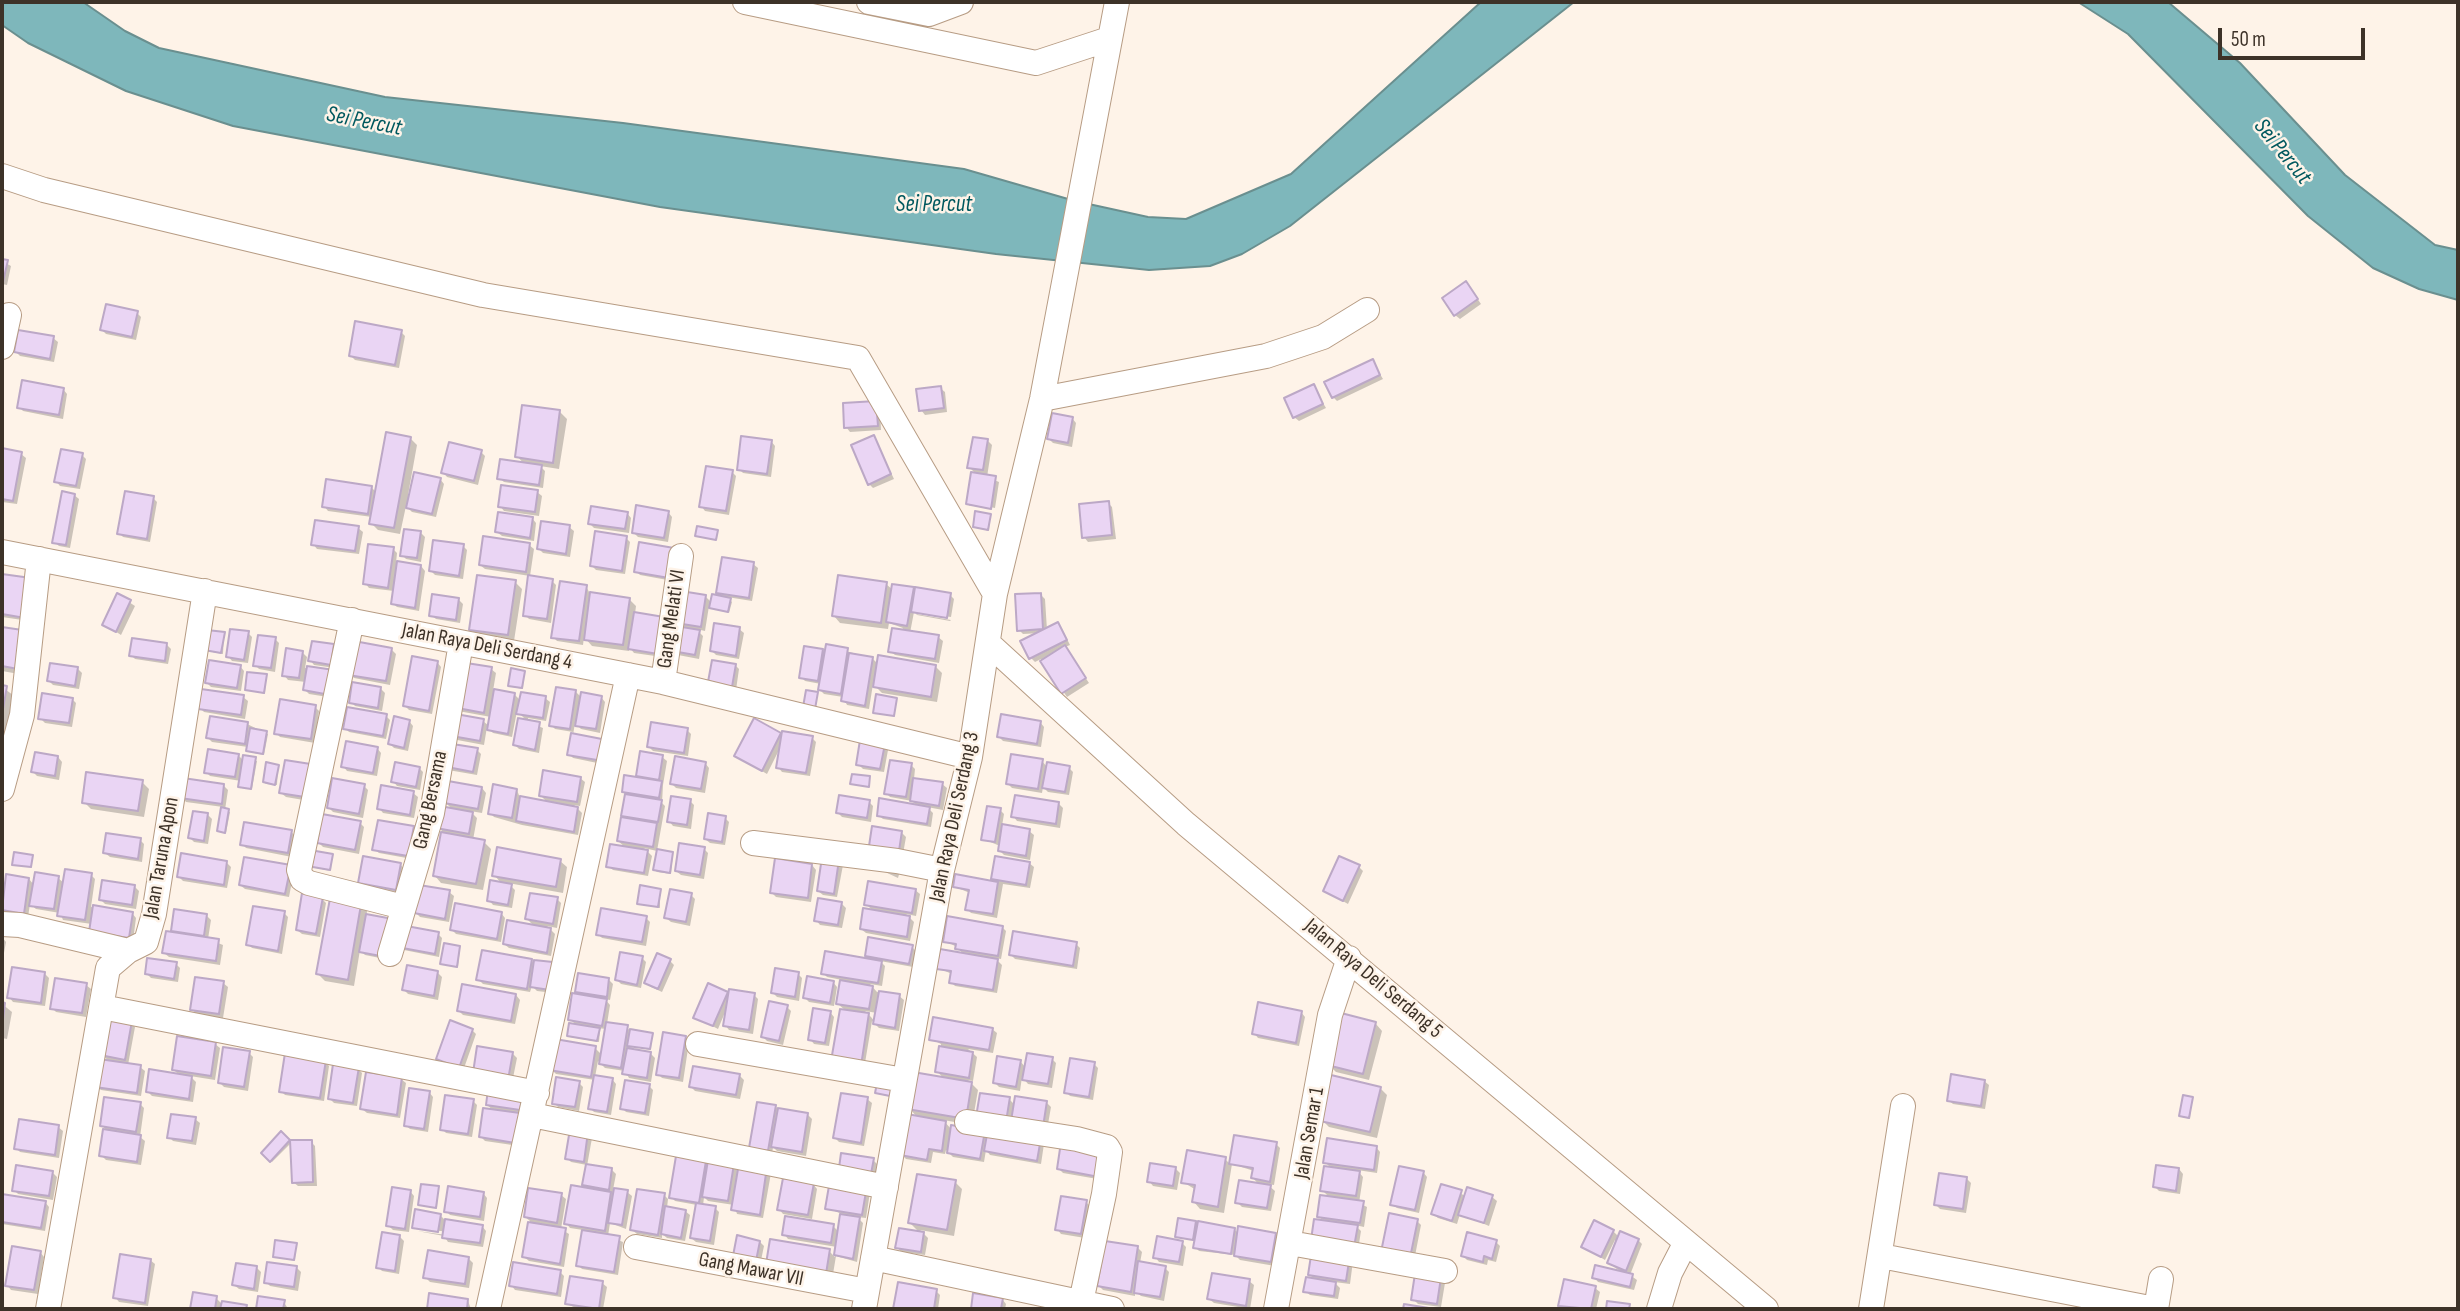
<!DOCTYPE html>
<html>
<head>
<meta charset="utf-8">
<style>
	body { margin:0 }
	#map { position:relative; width:2460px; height:1311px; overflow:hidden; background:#fef3e8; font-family:"Sofia Sans Condensed",sans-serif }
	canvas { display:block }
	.frame { position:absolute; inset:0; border:4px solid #3d3228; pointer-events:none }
	.scale { position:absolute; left:2218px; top:28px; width:147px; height:32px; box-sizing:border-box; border:4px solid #3d3228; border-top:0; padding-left:9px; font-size:21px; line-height:24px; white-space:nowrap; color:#3d3228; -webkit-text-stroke:5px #fef3e8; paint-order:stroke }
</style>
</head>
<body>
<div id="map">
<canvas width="2460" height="1311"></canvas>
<div class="frame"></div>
<div class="scale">50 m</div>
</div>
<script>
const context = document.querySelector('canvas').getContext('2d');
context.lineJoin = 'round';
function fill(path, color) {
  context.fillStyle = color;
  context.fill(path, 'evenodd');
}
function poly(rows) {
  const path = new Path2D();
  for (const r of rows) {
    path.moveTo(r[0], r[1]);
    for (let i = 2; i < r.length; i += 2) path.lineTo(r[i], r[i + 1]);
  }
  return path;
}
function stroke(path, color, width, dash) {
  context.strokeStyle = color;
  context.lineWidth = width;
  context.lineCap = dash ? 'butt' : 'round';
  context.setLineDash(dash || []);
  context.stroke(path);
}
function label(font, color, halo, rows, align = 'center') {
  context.font = font + ' "Sofia Sans Condensed",sans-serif';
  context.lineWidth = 5;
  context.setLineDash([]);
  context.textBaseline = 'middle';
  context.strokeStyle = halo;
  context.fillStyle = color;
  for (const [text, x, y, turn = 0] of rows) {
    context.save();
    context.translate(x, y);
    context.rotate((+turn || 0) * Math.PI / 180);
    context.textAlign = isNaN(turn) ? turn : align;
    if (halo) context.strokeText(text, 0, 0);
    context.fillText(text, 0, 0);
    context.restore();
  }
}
const water = poly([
	[2,2,83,2,125,31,159,48,385,97,623,123,964,169,1075,201,1148,217,1186,219,1291,174,1481,2,1574,2,1290,226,1242,254,1210,266,1149,270,996,254,660,207,233,126,126,91,28,43,2,25,2,2],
	[2078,2,2168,2,2240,63,2345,175,2435,245,2458,250,2458,300,2419,289,2373,268,2308,216,2128,34,2078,2]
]);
const shadow = poly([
	[2,261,11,266,7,285,2,284],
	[1470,288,1481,304,1460,319,1455,315],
	[137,313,141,317,136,340,106,334,102,330],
	[401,332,405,336,399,368,355,360,350,355],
	[53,338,58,342,54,362,20,356,16,352],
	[1372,361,1383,379,1337,401,1333,397],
	[1313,386,1326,408,1299,421,1294,417],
	[940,388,945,392,947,412,925,415,921,410],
	[63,389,67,394,63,419,23,411,19,407],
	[880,407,881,430,850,432,846,427],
	[560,412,567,419,559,469,540,466,545,471,543,488,504,482,499,478,525,465,517,456],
	[1072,418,1076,423,1072,447,1053,443,1048,438],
	[874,437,894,479,873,488,869,484],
	[410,438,417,445,408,495,440,479,444,484,436,517,412,512,406,506,400,534,378,530,371,523,372,517,328,511,324,506,371,487,377,493],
	[771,441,775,446,771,477,743,473,739,469],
	[988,441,992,445,987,477,999,482,995,508,970,503,970,506,968,504,977,475,969,467],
	[2,450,21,454,26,458,17,504,2,502],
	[481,452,485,456,478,485,447,477,443,472],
	[82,455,86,459,80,489,60,486,56,481],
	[732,472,736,476,729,515,705,511,701,506],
	[537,492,542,496,539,516,504,511,500,506],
	[74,495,79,499,70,548,59,546,54,542],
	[153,498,157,502,150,542,123,537,119,533],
	[1108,503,1112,507,1116,539,1088,542,1084,537],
	[668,512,672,517,668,542,638,537,633,532],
	[627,513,631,518,629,533,594,528,590,524],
	[990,516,989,531,975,527],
	[532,518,536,523,534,541,502,536,497,532],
	[569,527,574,531,570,557,543,553,539,549],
	[358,528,363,532,359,554,317,549,313,544],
	[421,533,425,537,421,562,406,559,402,555],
	[626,538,630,542,625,574,596,570,592,566],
	[529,545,534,549,530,576,485,569,480,565],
	[463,546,467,550,463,579,435,575,431,571],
	[393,549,397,553,396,563,421,566,425,571,419,611,397,607,392,603,394,591,369,588,365,583],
	[673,550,673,581,640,575,636,571],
	[753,564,758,568,752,601,727,597,732,602,729,613,709,606,705,631,696,629,703,636,699,659,678,655,677,622,705,596,712,603,725,599,718,592],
	[2,576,30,580,29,621,2,617],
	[552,581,556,585,551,623,529,619,525,615],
	[515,582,522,589,514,641,477,636,470,629],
	[886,584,893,590,893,586,950,595,954,599,951,617,914,612,910,633,938,637,943,641,939,663,895,655,890,651,903,628,889,623,888,629,840,623,834,616],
	[586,586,590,594,629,599,636,606,635,614,662,657,634,653,630,648,629,651,592,646,584,637,583,645,557,641,553,637],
	[1040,594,1045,599,1047,630,1057,625,1062,629,1070,645,1065,647,1089,683,1067,697,1041,659,1035,662,1031,658,1041,633,1023,634,1019,630],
	[118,595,135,606,121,635,104,624],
	[458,599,463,604,460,623,436,619,431,615],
	[916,614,951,620,950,621,917,615],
	[2,629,29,633,30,676,2,671],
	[739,629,744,633,739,659,716,655,712,651],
	[248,633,252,637,248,663,232,661,228,656],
	[224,634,223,654,207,651],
	[275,639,279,643,275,672,259,669,255,665],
	[167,645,171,649,168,664,135,659,131,655],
	[333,646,338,650,335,668,314,665,310,660],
	[827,646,872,658,879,665,935,666,942,673,937,702,882,693,873,684,869,709,847,705,843,697,824,694,820,690,821,684,805,681,801,677,822,651,826,655],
	[391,649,396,654,390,685,354,678,350,674],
	[302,652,307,657,305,668,333,672,334,698,309,694,305,690,306,682,288,680,284,675],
	[437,662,441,667,432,714,409,710,405,706],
	[735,665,739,669,736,690,714,686],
	[240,666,244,671,241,691,211,687,207,683],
	[78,669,82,673,79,689,53,685,49,681],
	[491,669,496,673,493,691,515,695,521,701,545,698,550,702,546,721,528,718,528,722,543,728,539,753,519,749,515,745,527,721,517,711,512,737,493,733,487,727,484,745,452,739,483,721,489,726,491,717,458,711],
	[524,672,523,689,512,687,510,685],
	[266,676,265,694,246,689],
	[2,687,13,695,2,760],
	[381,689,385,693,382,711,355,706,351,702],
	[576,692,582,698,601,697,605,702,600,733,581,729,575,723,573,735,607,765,573,758,569,754,573,732,555,729,551,725],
	[243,697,248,701,245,719,204,712,200,708],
	[72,699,76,703,72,727,45,723,40,718],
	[315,707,319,711,315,743,280,737,276,733],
	[386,716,390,720,386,739,349,732,345,728],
	[409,721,413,726,408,751,394,748,390,744],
	[1040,722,1044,727,1041,747,1003,741,999,737],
	[247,724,268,734,264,755,249,752,248,747,212,742,208,738],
	[687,730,691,734,688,756,653,751,648,746],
	[780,734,812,738,816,742,810,776,782,772,778,767,781,746,767,774,736,756],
	[884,746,888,750,884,772,863,769,858,764],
	[377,748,381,753,377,776,347,771,343,766],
	[477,750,481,754,477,775,448,770],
	[641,753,662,757,667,761,663,785,662,803,665,806,657,851,644,848,652,856,648,876,613,870,608,866,626,848,618,841,627,794,623,791,637,779],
	[238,755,244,761,257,761,252,789,242,788,241,781,210,776,206,772],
	[58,757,62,762,59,780,37,776,33,772],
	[1042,761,1047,767,1069,768,1073,772,1069,795,1048,792,1043,787,1042,793,1012,788,1008,784],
	[286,762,315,802,286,797,281,793],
	[705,763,709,768,705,793,676,788,672,784],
	[911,765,915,769,914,779,942,784,947,788,943,810,927,807,933,813,931,827,883,819,878,815,918,807,912,801,890,797,886,793],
	[278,766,277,785,266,784,264,782],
	[419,768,423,772,420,790,397,786,393,781],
	[580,778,585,782,580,806,574,805,582,813,578,835,522,825,494,817,490,813,517,790,520,798,548,803,540,795],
	[142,782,149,789,144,817,91,809,84,802],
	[224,786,228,790,225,810,230,812,226,833,219,831,223,807,186,802,182,797],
	[364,786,368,790,363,818,333,812,329,808],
	[482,788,486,793,482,813,470,811,477,818,473,840,484,842,491,849,483,890,441,883,435,876,442,831,438,827,453,810,446,803],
	[413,793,418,797,414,818,383,813,379,808],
	[690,801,694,805,691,829,673,826,669,821],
	[869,802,873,806,871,822,842,817,838,813],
	[1059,804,1063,808,1060,828,1017,821,1013,816],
	[1000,810,1004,814,1002,826,1029,831,1034,835,1030,860,1004,855,1000,851,1000,846,983,839],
	[208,815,212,819,208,844,194,842,190,838],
	[725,818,729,822,725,845,710,843,705,839],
	[360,823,364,827,359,854,323,847,319,843],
	[413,828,417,832,412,859,379,853,374,849],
	[291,832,296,836,292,857,246,848,242,844],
	[902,833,906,837,903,854,876,850],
	[140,840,144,844,142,862,110,857,105,853],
	[704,849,708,853,704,879,681,875,676,871],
	[673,853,671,874,657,872,655,870],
	[332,856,331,871,311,867],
	[997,858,1029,863,1034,867,1030,888,1003,884,997,918,971,913,967,909,970,893,955,887,992,882],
	[824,859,843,865,837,897,823,895,818,891],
	[560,861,567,867,563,893,508,883,515,890,512,908,493,905,489,900,503,885,494,875],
	[226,862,231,867,227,888,183,881,179,877],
	[400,864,404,869,400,893,365,887,360,883],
	[812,865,816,870,811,902,776,897,772,893],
	[887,866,900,871,898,878,885,872],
	[1359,867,1363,871,1348,904,1325,891],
	[294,871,289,897,245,889,240,885],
	[91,875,95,879,91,907,132,913,136,918,133,941,95,935,92,924,63,920,60,913,36,909,30,904,28,917,7,914,2,910,29,879,34,885,58,878,64,883],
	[134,886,139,891,136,909,105,904,101,900],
	[660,890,660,908,639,903],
	[915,890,920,894,916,916,906,914,914,922,910,941,866,933,861,929,874,912,866,904],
	[449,892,454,896,449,922,420,917,416,913],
	[332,895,368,908,366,916,390,960,365,955,360,950,354,986,325,981,318,974],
	[691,895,695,899,690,926,671,922,666,918],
	[322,899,326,903,320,937,302,934,297,930],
	[557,899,561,903,557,928,547,926,555,934,551,956,509,948,504,944,535,927,527,919],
	[841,903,846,908,842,928,820,925,816,920],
	[176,911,206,915,211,920,208,939,223,945,220,965,169,957,164,953,173,934],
	[284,913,288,917,282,954,252,948,248,944],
	[501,913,505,918,501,942,456,934,452,930],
	[646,918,650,922,646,946,602,938,598,934],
	[1002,927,1006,931,1001,959,995,958,1002,965,997,993,955,986,951,982,952,974,938,968,964,955,957,947,945,941],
	[403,928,438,934,442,938,439,957,404,950],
	[2,937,6,942,2,964],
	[1076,944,1080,948,1077,969,1015,959,1011,955],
	[912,947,916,951,913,967,880,961,885,966,882,986,870,984,877,992,899,996,904,1000,899,1031,879,1028,872,1021,864,1069,846,1011,838,1004,842,980,827,977,823,973,872,961,867,956],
	[865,1011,877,1013,875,1022,871,1017],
	[460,948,458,967,442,963],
	[642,958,646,962,641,988,621,984,617,980],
	[531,960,554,993,537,991,532,986,530,992,483,984,478,979],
	[670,961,674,965,662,992,651,987,646,983],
	[176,964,180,968,178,982,151,978,147,974],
	[437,972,442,977,438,1000,408,994,404,990],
	[45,974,49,978,45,1006,13,1002,9,997],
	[798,974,802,978,799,1001,777,997,773,993],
	[609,980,613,984,610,1000,605,999,610,1005,607,1024,652,1035,651,1050,629,1046,628,1050,651,1054,655,1058,651,1082,629,1078,625,1071,605,1068,598,1061,595,1077,612,1079,616,1084,611,1115,594,1112,590,1108,595,1080,556,1074,551,1069,595,1048,602,1055,607,1029,596,1028,600,1031,599,1042,570,1037,577,1026,570,1019,582,996,576,991],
	[833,982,837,987,834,1006,809,1002,805,998],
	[223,983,228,987,223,1018,196,1014,192,1009],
	[86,985,91,989,86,1017,56,1012,52,1008],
	[727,993,730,996,754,995,758,999,753,1034,729,1030,725,1025,726,1010,718,1029,695,1017],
	[516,995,520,1000,515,1024,463,1015,458,1010],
	[2,1004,12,1012,7,1039,2,1038],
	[787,1007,791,1011,783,1045,767,1041,763,1037],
	[830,1012,834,1017,829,1046,814,1044,810,1039],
	[1301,1012,1305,1017,1299,1046,1258,1038,1254,1033],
	[1342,1015,1376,1024,1382,1031,1369,1080,1336,1072,1329,1065],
	[131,1023,135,1027,128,1065,140,1067,145,1071,141,1096,101,1090,96,1086,110,1063,102,1054],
	[992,1029,997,1033,993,1053,968,1049,977,1057,973,1081,968,1080,978,1090,972,1125,943,1120,952,1130,1044,1144,1041,1164,990,1155,986,1150,984,1162,953,1157,946,1150,945,1154,933,1152,931,1163,906,1159,902,1155,918,1118,909,1108,944,1079,937,1071,941,1044,931,1039],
	[472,1030,476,1034,463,1071,438,1059],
	[685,1038,689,1042,683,1082,662,1078,658,1074],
	[215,1044,220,1048,215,1080,190,1076,196,1082,193,1102,152,1096,147,1091,179,1075,174,1070],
	[249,1053,253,1057,248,1091,224,1087,220,1083],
	[513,1054,517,1058,512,1083,479,1077],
	[1052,1059,1056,1063,1052,1088,1028,1084,1022,1077,1020,1091,999,1087,995,1083,1020,1061,1026,1068],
	[325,1061,329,1066,324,1101,285,1095,281,1091],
	[1094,1064,1098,1068,1093,1100,1070,1096,1066,1092],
	[358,1069,362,1073,357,1106,334,1103,330,1099],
	[739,1075,744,1080,740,1099,695,1091,691,1087],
	[401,1079,406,1083,400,1118,367,1113,362,1109],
	[1984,1081,1989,1085,1985,1109,1953,1104,1948,1100],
	[579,1083,583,1087,579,1111,558,1107,554,1103],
	[649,1086,653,1090,649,1116,626,1112,622,1108],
	[1380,1088,1387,1095,1377,1138,1329,1127,1322,1120],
	[429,1092,433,1097,428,1132,410,1129,405,1125],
	[522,1096,519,1146,485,1141,481,1137,494,1111,487,1105],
	[2192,1098,2190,1119,2182,1117,2181,1116],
	[867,1099,872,1103,864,1146,839,1142,835,1138],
	[1009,1099,1015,1105,1046,1102,1051,1107,1047,1130,982,1121],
	[473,1101,477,1105,472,1137,446,1133,442,1129],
	[140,1104,144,1108,140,1137,145,1141,141,1165,106,1160,101,1155,105,1129,102,1125],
	[775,1107,808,1115,812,1119,806,1156,777,1151,773,1147,772,1154,755,1152],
	[195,1119,200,1123,196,1145,173,1141,169,1137],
	[58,1127,63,1131,59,1158,20,1152,16,1148],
	[571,1131,592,1138,587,1166,612,1170,616,1174,613,1190,627,1192,632,1196,626,1229,610,1223,608,1236,623,1242,618,1275,582,1269,578,1265,583,1230,570,1228,566,1223,589,1190,584,1185,587,1165,571,1162,567,1158],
	[281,1134,291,1143,272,1162,263,1153],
	[1236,1137,1276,1144,1280,1148,1274,1185,1267,1184,1275,1191,1271,1211,1242,1207,1237,1202,1260,1186,1253,1178,1254,1171,1232,1164,1224,1213,1200,1209,1194,1202,1196,1190,1183,1182,1225,1159,1231,1165],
	[311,1142,315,1146,317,1186,298,1186,293,1182],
	[1063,1144,1103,1180,1063,1173,1059,1169],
	[1376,1147,1380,1152,1377,1173,1357,1170,1363,1177,1359,1203,1367,1207,1364,1227,1355,1225,1361,1231,1358,1250,1318,1216,1330,1198,1322,1190,1332,1169,1325,1162],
	[679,1152,733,1166,739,1172,771,1173,763,1218,737,1214,734,1205,708,1201,704,1197,703,1206,715,1208,719,1212,714,1245,696,1242,691,1238,697,1205,675,1201,671,1197],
	[843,1155,873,1160,877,1164,875,1177],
	[1175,1168,1180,1173,1177,1190,1153,1186,1149,1181],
	[2179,1169,2183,1174,2180,1194,2159,1191,2155,1187],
	[52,1172,57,1177,53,1200,18,1194,14,1190],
	[1423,1172,1427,1177,1419,1213,1397,1208,1392,1204],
	[1967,1179,1971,1183,1966,1213,1940,1209,1936,1205],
	[955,1182,962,1189,954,1236,920,1230,928,1238,925,1255,901,1252,897,1247,920,1233,910,1223],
	[813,1184,817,1189,812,1219,783,1214,779,1209],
	[1442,1186,1466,1196,1492,1197,1497,1201,1489,1226,1460,1214,1457,1224,1438,1218,1433,1214],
	[438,1188,437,1208,420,1204],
	[410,1191,414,1196,409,1232,393,1230,388,1225],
	[870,1192,866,1218,857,1217,863,1223,857,1262,836,1256,831,1286,774,1276,829,1251,835,1257,837,1247,788,1239,784,1234,833,1226,839,1232,842,1214,827,1208],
	[483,1193,487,1198,484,1221,450,1215,446,1211],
	[561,1195,566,1199,561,1229,569,1234,564,1267,529,1261,524,1257,530,1221,525,1217],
	[664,1195,668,1199,667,1208,685,1211,690,1215,685,1241,667,1238,662,1234,662,1238,637,1234,632,1230],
	[2,1196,45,1202,49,1207,45,1231,2,1224],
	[1086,1202,1090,1206,1085,1238,1061,1234,1057,1229],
	[440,1215,445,1220,482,1226,486,1231,483,1247,448,1242,444,1236,417,1231,447,1235,447,1232,414,1227],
	[1417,1221,1421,1225,1414,1261,1387,1256],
	[1195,1222,1199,1226,1234,1229,1239,1234,1276,1234,1280,1238,1275,1266,1240,1260,1235,1255,1199,1251,1195,1247,1196,1241,1177,1236],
	[1613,1231,1619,1237,1638,1240,1642,1244,1630,1275,1637,1280,1634,1290,1598,1282,1594,1277,1622,1273,1609,1263,1617,1242,1615,1240,1605,1260,1583,1247],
	[400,1237,404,1241,399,1274,382,1271,378,1267],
	[760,1242,764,1246,759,1270,738,1265],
	[1496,1242,1500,1246,1496,1262,1488,1260,1487,1265,1467,1260,1463,1256],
	[1182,1243,1186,1247,1183,1266,1159,1262,1155,1257],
	[296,1245,295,1261,275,1256],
	[1138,1248,1142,1252,1140,1263,1165,1268,1169,1272,1164,1301,1141,1296,1135,1291,1135,1296,1103,1290,1099,1286],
	[40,1252,44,1257,38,1294,11,1290,7,1285],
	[469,1259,473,1263,469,1288,430,1282,425,1277],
	[150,1260,155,1264,148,1306,119,1302,115,1297],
	[1353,1261,1350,1284,1334,1282,1340,1288,1338,1299,1310,1295,1305,1291,1316,1281,1310,1275],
	[256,1267,261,1272,258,1292,239,1289,234,1285],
	[297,1268,301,1272,298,1291,270,1286,266,1282],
	[560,1272,564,1276,561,1297,515,1290,511,1285],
	[1446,1277,1441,1307,1418,1304,1413,1299],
	[1249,1281,1254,1285,1250,1309,1214,1303,1209,1299],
	[602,1283,607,1287,603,1309,578,1309,567,1304],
	[899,1284,936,1291,940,1295,938,1309,895,1309],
	[1595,1288,1600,1292,1596,1309,1563,1309,1560,1306],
	[194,1294,216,1298,221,1303,249,1309,192,1309],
	[431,1295,468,1301,471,1309,429,1309],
	[975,1295,1002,1299,1006,1304,1005,1309,972,1309],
	[259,1298,284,1302,288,1309,257,1309]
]);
const building = poly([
	[2,259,8,260,3,282,2,281,2,259],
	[1466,281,1478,299,1454,316,1442,298,1466,281],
	[106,304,138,311,132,337,100,330,106,304],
	[355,321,402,330,395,365,349,356,355,321],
	[18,330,54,336,50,359,14,352,18,330],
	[1373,359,1380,375,1332,398,1324,382,1373,359],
	[22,380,64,388,59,415,17,408,22,380],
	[1314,384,1323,404,1293,418,1284,398,1314,384],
	[941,386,944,408,919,411,916,389,941,386],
	[876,401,878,426,844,428,843,403,876,401],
	[522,405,560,410,553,463,515,457,522,405],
	[1052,413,1073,417,1068,443,1047,439,1052,413],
	[386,432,411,437,394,528,369,524,386,432],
	[874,435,891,474,868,485,851,445,874,435],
	[741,436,772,440,767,474,737,470,741,436],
	[973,437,988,439,983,470,967,468,973,437],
	[449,442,482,450,474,481,441,473,449,442],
	[2,448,22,452,13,501,2,499,2,448],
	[61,449,83,453,76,486,54,482,61,449],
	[500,459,542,465,539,485,497,479,500,459],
	[706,466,733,470,726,511,699,507,706,466],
	[414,472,441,478,432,514,406,508,414,472],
	[971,472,996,476,991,509,966,504,971,472],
	[326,479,372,486,368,514,322,507,326,479],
	[501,485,538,490,535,512,498,507,501,485],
	[62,491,75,494,66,545,52,543,62,491],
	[125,491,154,496,147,539,117,534,125,491],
	[1109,501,1112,535,1082,538,1079,504,1109,501],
	[636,505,669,511,664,538,632,533,636,505],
	[591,506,628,512,625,529,588,524,591,506],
	[975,511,991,514,988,530,973,527,975,511],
	[498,512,533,517,530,538,495,532,498,512],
	[315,520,359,526,355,551,311,545,315,520],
	[541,521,570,525,566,554,537,549,541,521],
	[697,526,718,530,716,540,695,536,697,526],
	[404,529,421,531,417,558,400,556,404,529],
	[595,531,627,536,622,571,590,566,595,531],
	[483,536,530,543,526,572,479,565,483,536],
	[433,540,464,544,459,576,429,571,433,540],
	[639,542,674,548,669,578,634,572,639,542],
	[368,544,394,547,388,588,363,584,368,544],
	[722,557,754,562,749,598,716,593,722,557],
	[397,561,421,565,415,608,391,604,397,561],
	[2,574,31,578,25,618,2,614,2,574],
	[477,575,516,580,508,635,469,630,477,575],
	[528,575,553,579,547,619,523,616,528,575],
	[838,575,887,582,881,623,832,616,838,575],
	[560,581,587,585,579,641,551,638,560,581],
	[892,584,914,587,907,626,886,622,892,584],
	[915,587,951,593,947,618,911,612,915,587],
	[681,591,706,595,701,627,676,623,681,591],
	[590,592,630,598,623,645,584,640,590,592],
	[117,593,131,600,116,632,102,625,117,593],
	[1041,593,1043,629,1017,631,1015,594,1041,593],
	[432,594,459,598,456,620,429,616,432,594],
	[712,594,731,598,728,612,709,608,712,594],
	[634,612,664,617,658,654,628,649,634,612],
	[1058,622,1067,640,1029,659,1020,641,1058,622],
	[714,623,740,627,736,656,710,651,714,623],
	[676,626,700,630,695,655,672,651,676,626],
	[2,627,29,631,23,670,2,666,2,627],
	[892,628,939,635,935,659,888,652,892,628],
	[230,629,249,631,244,660,226,657,230,629],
	[207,630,225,632,221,653,204,650,207,630],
	[258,635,276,637,271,668,253,666,258,635],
	[132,638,167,643,165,661,129,656,132,638],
	[312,641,334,644,331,665,308,661,312,641],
	[354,641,392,648,386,681,348,675,354,641],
	[826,644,848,648,841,694,818,690,826,644],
	[1065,645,1086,678,1061,694,1040,661,1065,645],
	[804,646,823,649,818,681,799,678,804,646],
	[286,648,303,651,299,678,282,676,286,648],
	[849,653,873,657,865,706,841,701,849,653],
	[878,655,936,665,931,697,873,687,878,655],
	[412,656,438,661,429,711,403,706,412,656],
	[209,660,241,665,237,688,205,683,209,660],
	[712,660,736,664,732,687,708,682,712,660],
	[460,662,492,667,484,713,452,707,460,662],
	[50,663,78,667,75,686,47,681,50,663],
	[307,666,334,670,330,695,303,690,307,666],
	[511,668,525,671,522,688,508,686,511,668],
	[247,672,267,674,264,693,245,690,247,672],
	[352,682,381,687,378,708,349,703,352,682],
	[2,685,7,686,2,715,2,685],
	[556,687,576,690,570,729,549,726,556,687],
	[201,689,244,695,241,715,198,709,201,689],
	[494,689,515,693,508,734,487,730,494,689],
	[806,690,818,692,815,709,803,707,806,690],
	[521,692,546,696,543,718,516,714,521,692],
	[581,692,602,696,596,729,575,726,581,692],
	[42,693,73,698,69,723,38,719,42,693],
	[876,694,897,698,894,716,873,713,876,694],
	[280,699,316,705,311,739,274,734,280,699],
	[347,707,387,714,383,736,343,729,347,707],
	[450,713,484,719,480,741,446,735,450,713],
	[1001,714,1041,721,1037,744,997,737,1001,714],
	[210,716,248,722,245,744,206,738,210,716],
	[394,716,410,720,404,748,388,744,394,716],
	[518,718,540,722,535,750,513,745,518,718],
	[754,718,781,733,762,771,734,756,754,718],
	[651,722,688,728,684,753,647,747,651,722],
	[250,728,267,731,263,754,246,751,250,728],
	[782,731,813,736,806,773,776,768,782,731],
	[571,733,607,740,603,761,567,755,571,733],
	[860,740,885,744,880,769,856,765,860,740],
	[346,741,378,747,373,773,341,767,346,741],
	[446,743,478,748,473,772,442,766,446,743],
	[208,749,239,754,235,777,204,773,208,749],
	[640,751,663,755,659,780,636,776,640,751],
	[35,752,58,756,55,776,31,772,35,752],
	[1011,754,1043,759,1038,789,1006,784,1011,754],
	[243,755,256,757,251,789,238,787,243,755],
	[675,756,706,762,701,789,670,784,675,756],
	[285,760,317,765,311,798,279,793,285,760],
	[890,760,912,763,906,797,884,794,890,760],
	[266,762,279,765,275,785,263,782,266,762],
	[395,762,420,767,416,787,391,782,395,762],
	[1047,762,1070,766,1065,792,1042,788,1047,762],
	[543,770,581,777,577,802,539,796,543,770],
	[86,772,143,780,138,811,82,803,86,772],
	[852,774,870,776,869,787,850,784,852,774],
	[624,775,662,781,659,798,622,792,624,775],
	[183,778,224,784,222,804,180,798,183,778],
	[332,778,365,784,359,814,327,808,332,778],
	[913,778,943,782,939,806,910,801,913,778],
	[448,781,482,787,478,809,444,803,448,781],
	[493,784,517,789,512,818,488,814,493,784],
	[381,785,414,791,410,815,377,809,381,785],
	[625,794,662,800,658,822,621,816,625,794],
	[839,795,870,800,867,818,836,813,839,795],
	[1015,795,1059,802,1056,824,1011,817,1015,795],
	[520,796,578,807,574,832,516,821,520,796],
	[671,796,691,799,687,825,667,822,671,796],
	[879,798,930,807,927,824,877,816,879,798],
	[440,806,473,812,469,834,436,828,440,806],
	[987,806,1001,808,995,842,981,840,987,806],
	[221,807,229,809,225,833,217,831,221,807],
	[193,811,208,813,204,841,188,838,193,811],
	[708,813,726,816,722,842,704,839,708,813],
	[322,814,361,821,355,850,317,843,322,814],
	[621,817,657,823,653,847,617,841,621,817],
	[378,820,414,826,408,856,372,850,378,820],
	[244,822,292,830,288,853,240,845,244,822],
	[1002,824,1030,829,1026,856,998,851,1002,824],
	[872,826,902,831,899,851,869,846,872,826],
	[441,832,485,840,476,884,433,876,441,832],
	[106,833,141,838,138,859,103,853,106,833],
	[679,843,705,847,700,875,675,871,679,843],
	[610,844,648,850,644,873,606,867,610,844],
	[497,847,561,859,556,887,492,876,497,847],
	[657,849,673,852,670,873,653,870,657,849],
	[310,850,333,854,330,870,307,866,310,850],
	[14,852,33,855,31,867,12,865,14,852],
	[181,853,227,861,224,885,177,877,181,853],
	[363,856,401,863,396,890,358,883,363,856],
	[995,856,1030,862,1026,885,991,879,995,856],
	[1339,856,1360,865,1343,901,1323,891,1339,856],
	[244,857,291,865,285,894,239,885,244,857],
	[822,857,839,860,834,894,817,891,822,857],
	[775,858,812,864,808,898,770,893,775,858],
	[65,869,92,873,85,920,57,916,65,869],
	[35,872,59,876,54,909,29,906,35,872],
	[6,874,29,878,24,914,2,910,6,874],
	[955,874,998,882,993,914,965,910,969,890,953,887,955,874],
	[102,880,135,885,132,905,99,900,102,880],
	[490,880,512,884,508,905,487,901,490,880],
	[868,881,916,889,912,913,864,905,868,881],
	[419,885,450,890,445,919,414,913,419,885],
	[640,885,661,889,658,907,637,904,640,885],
	[670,889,692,893,686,922,664,918,670,889],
	[302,893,323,897,316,934,296,930,302,893],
	[331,893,362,899,348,980,316,974,331,893],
	[530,893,558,897,553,924,525,919,530,893],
	[818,898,842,902,838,925,814,921,818,898],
	[455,903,502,912,497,939,450,930,455,903],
	[93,905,133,912,129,938,89,932,93,905],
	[253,906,285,911,278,951,246,945,253,906],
	[601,908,647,916,642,942,596,935,601,908],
	[863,908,910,916,907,937,860,929,863,908],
	[174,909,207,914,204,936,171,931,174,909],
	[366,914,393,919,386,957,359,952,366,914],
	[947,916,1003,926,998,956,955,949,956,944,943,942,947,916],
	[507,920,551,928,547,953,503,944,507,920],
	[401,925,439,932,435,954,397,947,401,925],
	[166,931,219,939,216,961,162,953,166,931],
	[1013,931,1077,942,1073,966,1009,955,1013,931],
	[868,937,913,945,909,964,865,956,868,937],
	[444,943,460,946,457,967,440,964,444,943],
	[940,949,998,959,993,990,949,983,951,971,936,969,940,949],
	[482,950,532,959,527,989,476,980,482,950],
	[825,951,882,961,878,983,821,974,825,951],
	[620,952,643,956,637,985,615,980,620,952],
	[657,953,671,959,658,989,644,983,657,953],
	[147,958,177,962,174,979,145,974,147,958],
	[534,960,553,962,550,990,530,987,534,960],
	[407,965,438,971,434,996,402,990,407,965],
	[12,967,45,972,41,1003,7,998,12,967],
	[775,968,799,972,795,997,771,993,775,968],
	[578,973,609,978,607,997,575,992,578,973],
	[807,976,834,981,830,1003,803,998,807,976],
	[195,977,224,981,219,1014,190,1010,195,977],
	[55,978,87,983,82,1013,50,1009,55,978],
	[840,980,873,986,869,1009,836,1004,840,980],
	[708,983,728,992,713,1026,693,1018,708,983],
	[462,984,516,994,511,1021,457,1011,462,984],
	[729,989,755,993,749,1030,723,1026,729,989],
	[879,991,900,994,895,1028,873,1024,879,991],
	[572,993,607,999,602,1026,568,1020,572,993],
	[769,1001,788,1005,779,1041,761,1037,769,1001],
	[2,1002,5,1003,2,1028,2,1002],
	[1258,1002,1302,1011,1296,1043,1252,1034,1258,1002],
	[813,1008,831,1011,825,1043,808,1040,813,1008],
	[840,1009,869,1013,861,1066,831,1061,840,1009],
	[1341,1013,1376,1022,1363,1074,1327,1065,1341,1013],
	[108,1017,132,1021,125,1060,100,1055,108,1017],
	[933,1017,993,1028,989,1050,929,1040,933,1017],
	[450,1020,473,1029,459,1068,436,1059,450,1020],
	[606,1022,628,1025,621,1068,599,1064,606,1022],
	[569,1023,600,1028,597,1041,567,1036,569,1023],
	[630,1029,653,1033,650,1049,627,1046,630,1029],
	[663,1032,686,1036,679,1078,656,1075,663,1032],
	[177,1036,216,1042,211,1076,172,1070,177,1036],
	[555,1039,596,1046,591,1077,549,1070,555,1039],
	[477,1046,513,1052,508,1080,473,1073,477,1046],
	[939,1046,973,1052,969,1078,935,1072,939,1046],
	[223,1047,250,1051,244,1087,218,1083,223,1047],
	[627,1048,651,1052,647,1078,622,1074,627,1048],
	[285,1053,326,1060,320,1098,279,1092,285,1053],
	[1027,1053,1053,1057,1048,1084,1022,1080,1027,1053],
	[997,1056,1021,1060,1016,1087,993,1083,997,1056],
	[1070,1058,1095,1062,1089,1097,1064,1093,1070,1058],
	[99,1059,141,1065,137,1093,95,1087,99,1059],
	[333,1064,359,1067,353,1103,328,1099,333,1064],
	[693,1066,740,1074,736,1095,689,1087,693,1066],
	[149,1069,192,1076,189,1099,146,1092,149,1069],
	[366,1072,402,1077,397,1115,360,1109,366,1072],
	[913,1072,972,1082,966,1119,907,1109,913,1072],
	[1951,1074,1985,1080,1981,1106,1947,1101,1951,1074],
	[594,1075,613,1078,607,1112,588,1109,594,1075],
	[1331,1075,1381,1087,1370,1132,1320,1121,1331,1075],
	[556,1077,580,1081,575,1107,552,1104,556,1077],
	[878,1078,893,1081,890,1096,875,1093,878,1078],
	[625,1080,650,1084,645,1113,620,1109,625,1080],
	[409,1088,430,1091,424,1129,404,1126,409,1088],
	[488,1089,523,1094,520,1110,486,1105,488,1089],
	[841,1093,868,1097,861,1143,833,1138,841,1093],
	[980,1093,1010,1097,1006,1122,976,1117,980,1093],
	[445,1095,474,1099,468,1134,440,1130,445,1095],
	[2183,1095,2193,1097,2189,1118,2179,1116,2183,1095],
	[1015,1096,1047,1101,1043,1127,1011,1121,1015,1096],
	[104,1097,141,1102,136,1132,100,1126,104,1097],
	[757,1102,776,1105,768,1151,749,1148,757,1102],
	[483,1108,520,1113,515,1143,479,1137,483,1108],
	[778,1108,808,1113,802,1152,771,1147,778,1108],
	[171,1114,196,1117,192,1141,167,1138,171,1114],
	[907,1114,946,1121,942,1151,929,1149,927,1160,900,1155,907,1114],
	[19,1119,59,1125,55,1155,14,1149,19,1119],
	[951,1125,985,1131,980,1159,947,1153,951,1125],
	[103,1129,141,1135,137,1162,99,1156,103,1129],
	[570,1129,588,1132,584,1162,565,1159,570,1129],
	[988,1129,1041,1138,1037,1161,984,1151,988,1129],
	[281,1131,290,1140,270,1162,261,1153,281,1131],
	[1234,1135,1277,1142,1270,1182,1251,1178,1253,1168,1229,1164,1234,1135],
	[1327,1138,1377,1146,1374,1170,1323,1163,1327,1138],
	[290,1140,312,1140,313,1182,292,1183,290,1140],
	[1061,1142,1104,1149,1099,1177,1057,1169,1061,1142],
	[677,1150,707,1155,699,1203,669,1198,677,1150],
	[1187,1150,1226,1157,1218,1207,1192,1202,1195,1185,1181,1183,1187,1150],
	[841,1153,874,1158,871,1174,839,1168,841,1153],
	[708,1160,734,1164,728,1201,702,1197,708,1160],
	[739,1163,767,1167,760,1215,731,1210,739,1163],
	[1150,1163,1176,1167,1173,1186,1147,1182,1150,1163],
	[586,1164,612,1168,609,1190,582,1185,586,1164],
	[16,1165,53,1171,49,1196,12,1191,16,1165],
	[2156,1165,2179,1168,2176,1191,2153,1187,2156,1165],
	[1324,1166,1360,1171,1356,1196,1320,1191,1324,1166],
	[1399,1166,1424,1171,1415,1210,1390,1205,1399,1166],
	[1939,1173,1967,1177,1963,1209,1934,1205,1939,1173],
	[917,1174,956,1180,947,1230,908,1223,917,1174],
	[783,1178,814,1183,808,1215,777,1210,783,1178],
	[830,1180,867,1186,862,1215,825,1209,830,1180],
	[1239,1180,1271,1185,1267,1208,1235,1203,1239,1180],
	[421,1184,439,1186,436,1208,418,1205,421,1184],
	[1441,1184,1462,1190,1452,1221,1431,1214,1441,1184],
	[571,1185,611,1192,605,1231,564,1224,571,1185],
	[448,1186,484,1192,480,1217,444,1212,448,1186],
	[392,1187,411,1190,405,1229,386,1226,392,1187],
	[1467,1187,1493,1195,1484,1223,1458,1215,1467,1187],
	[528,1188,562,1193,557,1223,524,1217,528,1188],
	[614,1188,628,1190,622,1225,608,1223,614,1188],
	[637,1189,665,1193,658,1235,630,1230,637,1189],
	[2,1194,46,1201,41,1228,2,1222,2,1194],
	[1320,1195,1364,1201,1360,1223,1317,1217,1320,1195],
	[1061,1196,1087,1200,1081,1234,1055,1230,1061,1196],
	[696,1203,716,1206,710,1241,690,1238,696,1203],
	[665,1206,686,1210,681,1238,661,1234,665,1206],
	[415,1209,441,1214,438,1232,412,1228,415,1209],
	[1389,1213,1418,1219,1410,1258,1381,1252,1389,1213],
	[840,1214,860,1217,853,1259,834,1255,840,1214],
	[785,1216,834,1224,831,1243,782,1235,785,1216],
	[1178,1218,1196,1221,1193,1240,1175,1237,1178,1218],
	[445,1219,483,1225,480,1243,442,1238,445,1219],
	[1314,1219,1358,1225,1354,1247,1311,1240,1314,1219],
	[1594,1220,1614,1230,1601,1257,1581,1247,1594,1220],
	[1198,1221,1235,1228,1231,1254,1193,1248,1198,1221],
	[528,1222,566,1228,560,1264,522,1257,528,1222],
	[1238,1226,1276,1233,1271,1262,1234,1256,1238,1226],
	[899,1228,924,1232,921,1252,895,1248,899,1228],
	[582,1230,620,1236,614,1272,576,1266,582,1230],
	[1620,1231,1639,1239,1626,1271,1607,1263,1620,1231],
	[382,1232,400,1235,395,1271,376,1268,382,1232],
	[1467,1232,1497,1240,1492,1259,1484,1256,1483,1262,1461,1256,1467,1232],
	[737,1235,760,1241,755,1266,732,1261,737,1235],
	[1157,1236,1183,1241,1179,1262,1153,1258,1157,1236],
	[770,1239,830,1249,825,1280,765,1270,770,1239],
	[275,1240,297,1243,294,1260,273,1257,275,1240],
	[1105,1241,1138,1246,1131,1292,1097,1286,1105,1241],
	[12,1246,41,1251,34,1290,5,1286,12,1246],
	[1312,1249,1350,1255,1346,1281,1308,1275,1312,1249],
	[428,1250,469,1257,465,1284,423,1278,428,1250],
	[120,1254,151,1259,145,1303,113,1298,120,1254],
	[1138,1261,1166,1266,1160,1297,1134,1293,1138,1261],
	[267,1262,297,1266,294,1287,264,1283,267,1262],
	[513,1262,561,1270,557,1294,509,1286,513,1262],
	[236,1263,257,1266,254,1289,232,1285,236,1263],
	[1595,1265,1633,1274,1630,1287,1592,1278,1595,1265],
	[1416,1267,1442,1271,1437,1304,1411,1300,1416,1267],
	[1212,1273,1250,1279,1246,1306,1207,1299,1212,1273],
	[570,1276,603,1281,599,1309,565,1304,570,1276],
	[1306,1277,1336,1282,1334,1296,1303,1292,1306,1277],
	[1564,1279,1596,1286,1591,1309,1558,1306,1564,1279],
	[898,1282,937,1289,934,1309,893,1309,898,1282],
	[193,1292,217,1296,215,1309,190,1309,193,1292],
	[429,1293,468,1299,467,1309,427,1309,429,1293],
	[973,1293,1003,1298,1001,1309,971,1309,973,1293],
	[258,1296,285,1300,283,1309,256,1309,258,1296],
	[222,1301,247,1305,246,1309,220,1309,222,1301],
	[1607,1301,1630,1304,1629,1309,1606,1309,1607,1301],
	[1404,1304,1435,1309,1403,1309,1404,1304]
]);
const minor = poly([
	[745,2,1036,63,1109,39],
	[869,2,929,14,961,2],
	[2,176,44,190,483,295,858,358,995,594],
	[2,347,9,315],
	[1042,399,1266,356,1323,337,1367,310],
	[2,552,663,682,970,757],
	[352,620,299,870,302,879,309,883,403,907],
	[988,643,1186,824,1766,1309],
	[663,682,681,556],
	[2,789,22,715,39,559],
	[753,843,897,861,942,870],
	[2,924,20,925,128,951],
	[390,954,432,813,461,643],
	[102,1007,537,1093],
	[698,1044,904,1080],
	[532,1115,886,1187],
	[967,1122,1077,1139,1107,1147,1110,1152,1104,1194,1081,1302],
	[1290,1243,1445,1271],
	[636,1247,867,1291],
	[1881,1256,2155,1309],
	[873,1258,1112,1309],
	[48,1309,108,968,128,951,146,942,154,914,205,591],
	[488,1309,628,675],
	[864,1309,942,870,970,757,995,594,1042,399,1117,2],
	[1276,1309,1330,1015,1349,958],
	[1659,1309,1670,1273,1685,1244],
	[1871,1309,1903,1106],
	[2156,1309,2161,1279]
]);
const streetNames = [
	["Gang Melati VI",672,619,-82],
	["Jalan Raya Deli Serdang 4",487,647,11],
	["Gang Bersama",431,800,-78],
	["Jalan Raya Deli Serdang 3",955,817,-78],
	["Jalan Taruna Apon",162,858,-80],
	["Jalan Raya Deli Serdang 5",1373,979,40],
	["Jalan Semar 1",1310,1133,-80],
	["Gang Mawar VII",751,1270,11]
];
const waterNames = [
	["Sei Percut",364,122,11],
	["Sei Percut",2282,152,51],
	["Sei Percut",934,205]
];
fill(water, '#7eb7bb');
stroke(water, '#6a8f8f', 2);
fill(shadow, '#0003');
fill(building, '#ead5f4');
stroke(building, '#bca8c6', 2);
stroke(minor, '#b79c84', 26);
stroke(minor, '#fff', 24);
label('21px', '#3d3228', '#fef3e8', streetNames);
label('italic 23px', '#00585e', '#fef3e8', waterNames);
</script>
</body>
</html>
